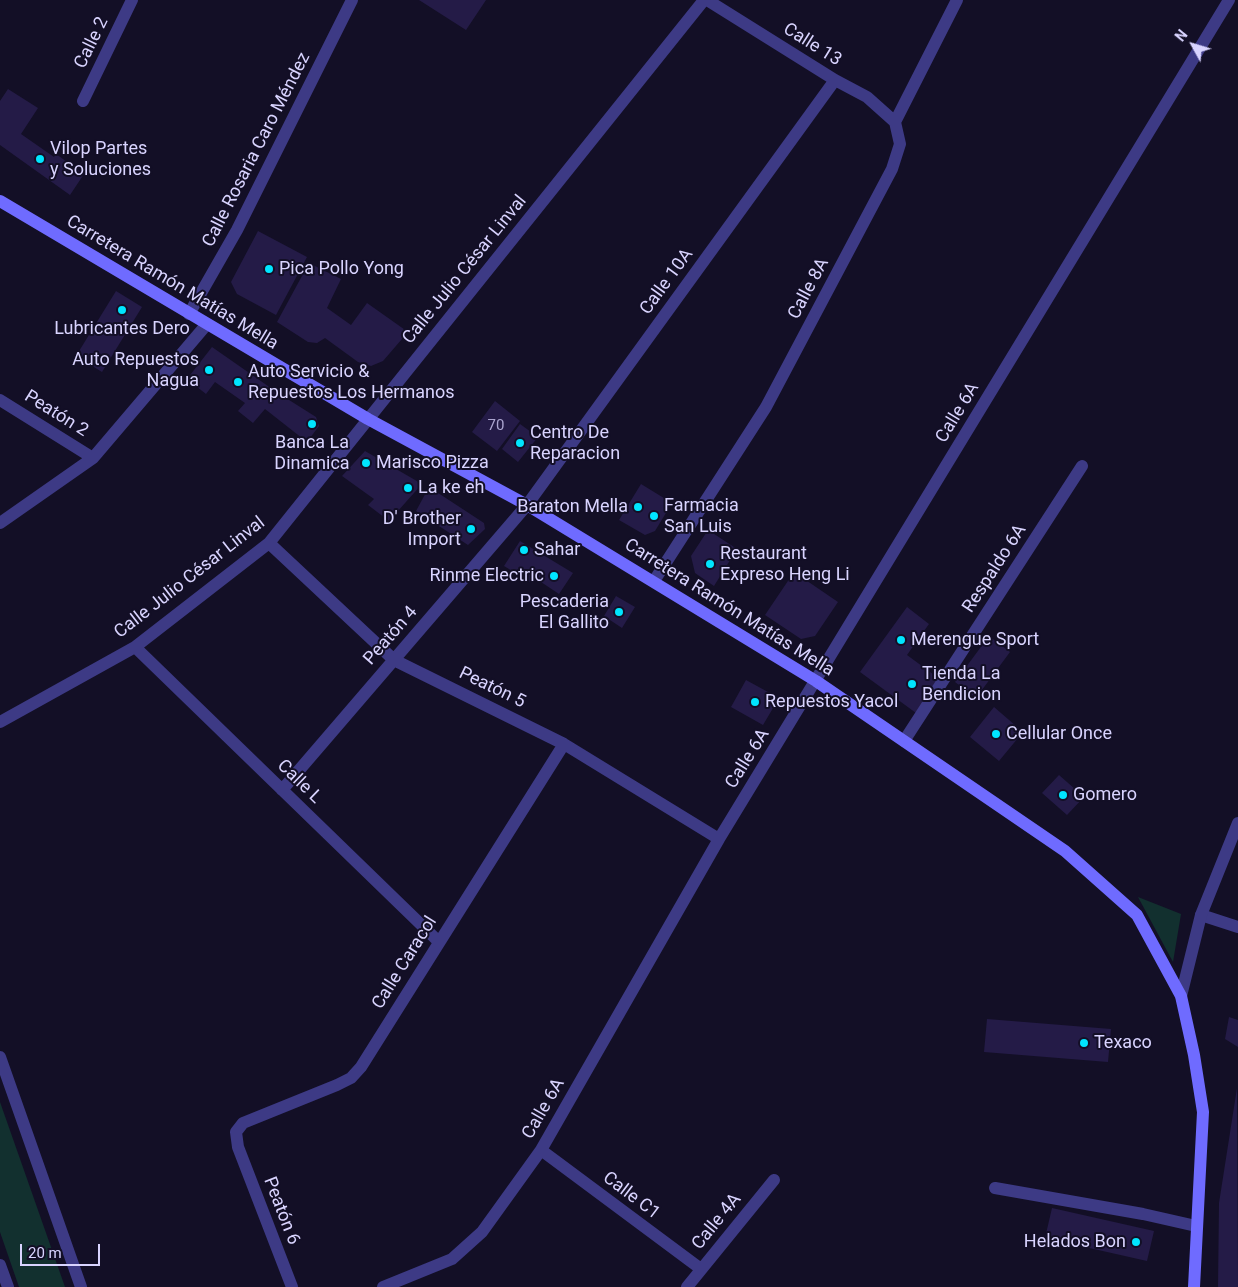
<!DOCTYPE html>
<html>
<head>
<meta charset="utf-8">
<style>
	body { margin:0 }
	#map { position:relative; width:1238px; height:1287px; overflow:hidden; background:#130f26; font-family:Roboto,sans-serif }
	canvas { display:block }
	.north { position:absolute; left:1168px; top:20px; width:50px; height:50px; -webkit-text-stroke:4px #130f26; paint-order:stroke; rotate:309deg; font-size:14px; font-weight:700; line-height:20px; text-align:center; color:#d9d4ff }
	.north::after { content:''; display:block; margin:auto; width:18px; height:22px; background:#d9d4ff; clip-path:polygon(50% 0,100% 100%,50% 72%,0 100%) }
	.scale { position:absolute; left:20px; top:1244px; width:80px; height:22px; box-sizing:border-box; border:2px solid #d9d4ff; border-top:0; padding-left:6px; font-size:15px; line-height:18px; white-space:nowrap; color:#d9d4ff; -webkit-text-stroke:4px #130f26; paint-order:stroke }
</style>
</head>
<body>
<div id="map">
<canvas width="1238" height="1287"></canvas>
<div class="north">N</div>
<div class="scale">20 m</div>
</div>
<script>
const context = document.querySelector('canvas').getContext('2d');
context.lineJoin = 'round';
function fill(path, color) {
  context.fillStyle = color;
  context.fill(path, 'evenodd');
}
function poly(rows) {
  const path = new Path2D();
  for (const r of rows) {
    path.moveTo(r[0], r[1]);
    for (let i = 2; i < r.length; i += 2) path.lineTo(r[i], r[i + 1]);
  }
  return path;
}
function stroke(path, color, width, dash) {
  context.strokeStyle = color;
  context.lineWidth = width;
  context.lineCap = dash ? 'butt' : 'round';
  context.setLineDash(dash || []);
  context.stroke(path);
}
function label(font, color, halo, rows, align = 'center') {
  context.font = font + ' Roboto,sans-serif';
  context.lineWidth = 4;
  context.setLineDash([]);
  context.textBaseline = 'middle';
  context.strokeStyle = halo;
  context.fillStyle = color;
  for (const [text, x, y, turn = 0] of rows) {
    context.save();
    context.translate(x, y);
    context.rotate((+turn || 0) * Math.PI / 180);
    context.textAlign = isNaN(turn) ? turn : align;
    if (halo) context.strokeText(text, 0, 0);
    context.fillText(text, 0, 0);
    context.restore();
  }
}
const green = poly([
	[1138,897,1181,914,1173,962],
	[0,1103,0,1102,65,1287,19,1287,0,1232]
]);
const building = poly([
	[419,0,486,0,466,30],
	[8,89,38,108,21,134,54,157,56,154,84,174,70,195,0,145,0,101],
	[258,231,307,257,276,315,237,294,231,282],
	[309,263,341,279,327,308,351,325,367,303,408,332,383,361,371,366,358,362,325,338,317,343,308,342,277,322],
	[116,291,142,307,102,372,76,356],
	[212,347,278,393,316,417,319,426,307,442,265,409,253,423,238,411,245,403,215,382,206,394,187,379],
	[495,401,520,421,497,451,472,432],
	[520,424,538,437,518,462,502,449],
	[365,451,422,484,389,521,368,505,374,499,342,476],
	[641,484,672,503,655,531,645,535,619,520],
	[429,487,484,523,485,529,468,545,416,511],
	[708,530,737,549,714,586,695,573,691,556],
	[520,541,573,573,559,594,535,578,532,583,504,566],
	[794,572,838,602,815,636,801,639,765,615],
	[616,596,635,607,622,628,604,616],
	[907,607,929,624,907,655,941,680,916,713,860,672],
	[989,636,1010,652,976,698,955,682],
	[746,680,779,698,763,725,731,707],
	[994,707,1023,732,999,761,970,737],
	[1059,775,1084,797,1067,815,1042,793],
	[1229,1017,1238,1020,1238,1047,1225,1039],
	[987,1019,1111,1029,1108,1062,984,1052],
	[1237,1088,1238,1287,1218,1287,1219,1203],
	[1052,1208,1154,1231,1147,1261,1045,1238]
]);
const service = poly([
	[995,1188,1143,1214,1196,1226]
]);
const minor = poly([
	[707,0,835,80,867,97,895,122],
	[83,101,132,0],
	[189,314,237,230,352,0],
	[0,400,93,458],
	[0,523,93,458,207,324],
	[269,543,394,660,564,744,719,839],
	[654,581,766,407,892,169,900,144,895,122,957,0],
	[135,647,439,942],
	[0,722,135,647,269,543,704,0],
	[904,741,1082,466],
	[282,790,527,505,835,80],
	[1201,915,1238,927],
	[0,1057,81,1287],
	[541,1150,701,1269],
	[0,1265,8,1287],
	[292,1287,238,1147,236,1132,243,1123,337,1085,351,1078,361,1067,564,744],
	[383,1287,452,1259,482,1232,541,1150,719,839,1229,0],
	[687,1287,774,1180]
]);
const tertiary = poly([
	[1181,996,1201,915,1238,823]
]);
const secondary = poly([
	[0,201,368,419,527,505,816,681,1065,851,1137,915,1181,996,1194,1055,1203,1112,1194,1287]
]);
const markers = [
	[40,159,5,"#00e5ff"],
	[269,269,5,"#00e5ff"],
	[122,310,5,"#00e5ff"],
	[209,370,5,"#00e5ff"],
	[238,382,5,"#00e5ff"],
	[312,424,5,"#00e5ff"],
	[520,443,5,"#00e5ff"],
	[366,463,5,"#00e5ff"],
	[408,488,5,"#00e5ff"],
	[638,507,5,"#00e5ff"],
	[654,516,5,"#00e5ff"],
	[471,529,5,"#00e5ff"],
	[524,550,5,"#00e5ff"],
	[710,564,5,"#00e5ff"],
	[554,576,5,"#00e5ff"],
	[619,612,5,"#00e5ff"],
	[901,640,5,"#00e5ff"],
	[912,684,5,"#00e5ff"],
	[755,702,5,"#00e5ff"],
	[996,734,5,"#00e5ff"],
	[1063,795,5,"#00e5ff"],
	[1084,1043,5,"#00e5ff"],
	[1136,1242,5,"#00e5ff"]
];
const numberNames = [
	["70",496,426]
];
const streetNames = [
	["Calle 2",92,43,-64],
	["Calle 13",812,45,32],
	["Calle Rosaria Caro Méndez",257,150,-63],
	["Calle Julio César Linval",465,270,-51],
	["Calle 10A",667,282,-54],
	["Carretera Ramón Matías Mella",172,283,31],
	["Calle 8A",809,289,-62],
	["Calle 6A",958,413,-59],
	["Peatón 2",56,414,32],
	["Respaldo 6A",995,569,-57],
	["Calle Julio César Linval",190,578,-38],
	["Carretera Ramón Matías Mella",729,608,32],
	["Peatón 4",391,636,-49],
	["Peatón 5",492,688,26],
	["Calle 6A",748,759,-58],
	["Calle L",299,782,44],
	["Calle Caracol",405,963,-58],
	["Calle 6A",544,1109,-60],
	["Calle C1",631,1196,37],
	["Peatón 6",281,1211,69],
	["Calle 4A",717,1222,-51]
];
const poiNames = [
	["Vilop Partes",50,149],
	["y Soluciones",50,170],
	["Pica Pollo Yong",279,269],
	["Lubricantes Dero",122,329,"center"],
	["Auto Repuestos",199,360,"right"],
	["Nagua",199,381,"right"],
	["Auto Servicio &",248,372],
	["Repuestos Los Hermanos",248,393],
	["Centro De",530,433],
	["Reparacion",530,454],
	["Banca La",312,443,"center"],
	["Dinamica",312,464,"center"],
	["Marisco Pizza",376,463],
	["La ke eh",418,488],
	["Farmacia",664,506],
	["San Luis",664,527],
	["Baraton Mella",628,507,"right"],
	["D' Brother",461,519,"right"],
	["Import",461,540,"right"],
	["Sahar",534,550],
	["Restaurant",720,554],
	["Expreso Heng Li",720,575],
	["Rinme Electric",544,576,"right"],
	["Pescaderia",609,602,"right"],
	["El Gallito",609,623,"right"],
	["Merengue Sport",911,640],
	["Tienda La",922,674],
	["Bendicion",922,695],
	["Repuestos Yacol",765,702],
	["Cellular Once",1006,734],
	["Gomero",1073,795],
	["Texaco",1094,1043],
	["Helados Bon",1126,1242,"right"]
];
fill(green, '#12302f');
fill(building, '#241b47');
stroke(service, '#3d3a85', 12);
stroke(minor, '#3d3a85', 12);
stroke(tertiary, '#3d3a85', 12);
stroke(secondary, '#6f6bff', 12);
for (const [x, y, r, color] of markers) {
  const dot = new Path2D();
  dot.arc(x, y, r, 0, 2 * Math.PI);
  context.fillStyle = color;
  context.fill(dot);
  stroke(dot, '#130f26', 2);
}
label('15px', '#aca6d1', null, numberNames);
label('18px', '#d9d4ff', '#130f26', streetNames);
label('18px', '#d9d4ff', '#130f26', poiNames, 'left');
</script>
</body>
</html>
